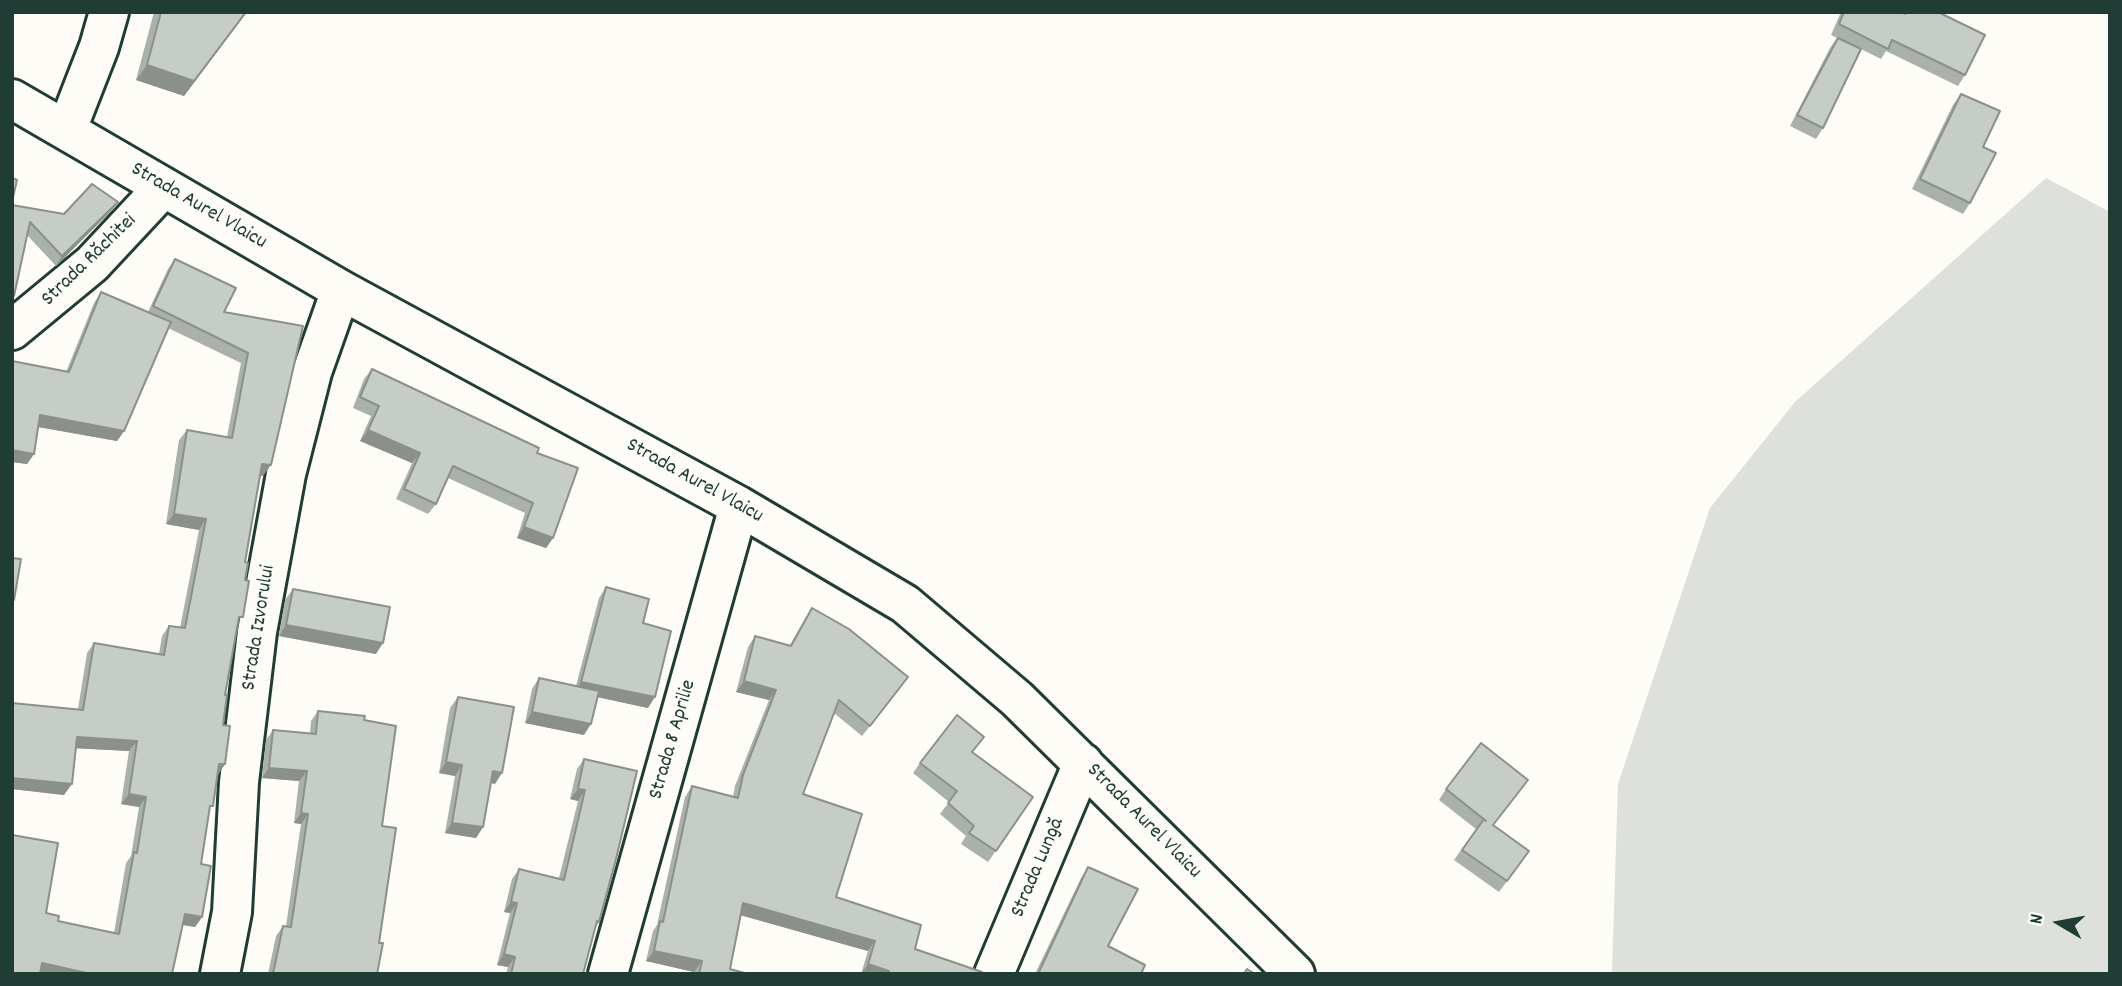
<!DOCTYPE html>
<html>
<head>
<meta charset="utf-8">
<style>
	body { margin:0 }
	#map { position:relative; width:2122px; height:986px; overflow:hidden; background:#fdfcf7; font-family:Dekko,sans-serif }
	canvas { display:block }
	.frame { position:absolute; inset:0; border:14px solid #1f3d34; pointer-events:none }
	.north { position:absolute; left:2024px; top:888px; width:70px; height:70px; -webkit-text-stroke:5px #fdfcf7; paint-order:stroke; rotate:280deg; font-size:19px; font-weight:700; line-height:28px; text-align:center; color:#1f3d34 }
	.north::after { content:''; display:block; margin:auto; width:24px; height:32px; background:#1f3d34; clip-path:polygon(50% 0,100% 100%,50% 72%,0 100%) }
</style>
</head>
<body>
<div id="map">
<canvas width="2122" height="986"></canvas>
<div class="frame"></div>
<div class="north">N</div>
</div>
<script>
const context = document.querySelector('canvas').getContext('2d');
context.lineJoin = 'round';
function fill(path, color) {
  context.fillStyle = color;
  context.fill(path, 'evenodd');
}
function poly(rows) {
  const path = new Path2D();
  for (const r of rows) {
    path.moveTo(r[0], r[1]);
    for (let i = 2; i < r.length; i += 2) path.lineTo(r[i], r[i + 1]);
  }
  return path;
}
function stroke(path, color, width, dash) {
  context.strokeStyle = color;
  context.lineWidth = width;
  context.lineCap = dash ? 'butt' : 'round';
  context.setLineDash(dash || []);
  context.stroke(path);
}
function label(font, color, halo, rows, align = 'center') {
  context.font = font + ' Dekko,sans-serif';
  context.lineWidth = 5;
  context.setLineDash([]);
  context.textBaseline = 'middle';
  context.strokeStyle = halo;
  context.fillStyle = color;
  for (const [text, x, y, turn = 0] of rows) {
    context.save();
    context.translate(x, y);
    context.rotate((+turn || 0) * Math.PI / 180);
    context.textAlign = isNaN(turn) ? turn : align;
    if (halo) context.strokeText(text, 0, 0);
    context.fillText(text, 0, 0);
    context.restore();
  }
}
const green = poly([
	[2046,178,2110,212,2110,974,1612,974,1618,784,1710,508,1795,402]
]);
const street = poly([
	[12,99,341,290,739,506,905,604,1017,699,1295,974],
	[67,129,99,47,109,12],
	[12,330,92,264,163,188],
	[220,974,232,912,239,782,257,632,286,474,312,372,341,290],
	[608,974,739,506],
	[994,974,1083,763]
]);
const wall = poly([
	[154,12,247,12,184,96,136,80],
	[1841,12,1938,12,1965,75,1958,86,1886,51,1881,59,1861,49,1823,128,1816,139,1790,126,1830,48,1837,38,1831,35],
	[1961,94,1983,147,1970,203,1963,214,1912,189,1953,105],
	[118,202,111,211,56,266,27,235,12,205,64,214],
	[175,259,224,312,303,326,263,476,260,475,245,562,237,625,225,695,223,725,225,764,217,775,209,812,201,864,202,917,195,927,183,925,12,974,46,913,58,921,114,933,126,863,131,856,139,807,121,804,129,751,76,748,64,795,12,789,12,703,78,709,87,653,94,643,159,654,162,636,169,626,180,628,199,530,166,524,179,440,187,430,227,437,241,363,168,328,124,431,117,441,38,427,34,454,27,464,12,462,12,361,66,372,94,303,101,292,148,312,168,269],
	[372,369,537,453,553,538,546,548,517,538,525,513,448,478,436,504,428,514,396,499,412,463,360,441,371,416,353,408,364,379],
	[606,587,643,623,648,708,597,697,584,735,525,723,532,689,539,678,576,686,599,598],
	[293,589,376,654,279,636,285,600],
	[812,608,901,687,862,736,834,713,803,794,836,897,915,949,983,974,861,974,868,951,741,915,730,969,748,974,694,974,694,972,646,961,653,931,657,925,685,797,692,786,733,797,735,786,769,700,736,692,748,647,755,636,790,645,805,619],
	[458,697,495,784,491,783,483,827,476,838,445,833,455,776,439,773,450,708],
	[318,711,364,720,382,826,377,974,268,974,276,936,283,926,286,926,301,824,294,823,299,781,262,778,266,740,273,730,310,733,311,721],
	[973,752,1033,797,988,862,961,844,966,836,940,814,949,802,913,773,920,763],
	[584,759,599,922,595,928,583,974,506,974,508,967,497,965,510,913,504,912,512,879,519,869,559,878,578,801,570,799,577,769],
	[1446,789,1494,826,1529,851,1499,892,1454,860,1476,829,1439,800],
	[1088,867,1108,946,1141,974,1035,974,1081,878]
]);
const shadedWall = poly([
	[247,12,184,96,136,80,147,65],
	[118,202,111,211,56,266,62,256],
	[40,415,124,431,117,441,33,426],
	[368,430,420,453,412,463,360,441],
	[12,450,34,454,27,464,12,462],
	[262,464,271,465,263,476,255,474],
	[174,514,206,519,199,530,166,524],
	[524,527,553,538,546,548,517,538],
	[286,625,383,643,376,654,279,636],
	[744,681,776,690,769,700,736,692],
	[581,682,655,697,648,708,574,692],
	[532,712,591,724,584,735,525,723],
	[77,737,137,741,129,751,70,748],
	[446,762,462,765,455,776,439,773],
	[219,764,225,764,218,775,211,774],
	[269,768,307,771,299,781,262,778],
	[493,771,502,773,495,784,485,781],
	[12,778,72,784,64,795,12,789],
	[578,789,585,790,578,801,570,799],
	[129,794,146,797,139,807,121,804],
	[301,813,308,814,301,824,294,823],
	[452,823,483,827,476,838,445,833],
	[511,902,517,903,510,913,504,912],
	[743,903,875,941,868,951,736,914],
	[185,914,202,917,195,927,178,924],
	[654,951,702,961,694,972,646,961],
	[504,954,515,957,508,967,497,965],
	[42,963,91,974,35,974],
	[868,964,889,971,887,974,861,974]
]);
const building = poly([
	[161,12,246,12,194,81,147,65,161,12],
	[1844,12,1902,12,1905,14,1906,12,1938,12,1985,35,1965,75,1892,40,1888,49,1839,24,1844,12],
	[1838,38,1861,49,1823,128,1797,115,1838,38],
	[1961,94,2000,111,1983,147,1996,153,1970,203,1920,179,1961,94],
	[12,178,17,180,12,202,12,178],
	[92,184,118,202,62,256,30,222,14,296,12,296,12,205,64,214,92,184],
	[175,259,236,288,224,312,303,326,271,465,262,464,245,562,248,563,245,580,249,581,243,617,239,617,225,695,227,695,223,725,230,726,225,764,219,764,213,806,210,806,201,864,211,866,202,917,185,914,172,974,91,974,42,963,40,974,12,974,12,835,58,843,46,913,59,916,58,921,119,934,134,852,137,853,146,797,129,794,137,741,77,737,72,784,12,778,12,703,83,710,94,643,164,655,169,626,185,628,206,519,174,514,187,430,232,438,248,353,153,306,175,259],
	[101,292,171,322,124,431,40,415,34,454,12,450,12,361,69,372,101,292],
	[372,369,539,448,537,453,578,468,553,538,524,527,533,503,453,466,436,504,404,489,420,453,368,430,379,406,360,397,372,369],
	[12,558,21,559,14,600,12,600,12,558],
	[606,587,649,599,643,623,671,631,655,697,581,682,606,587],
	[293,589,390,607,383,643,286,625,293,589],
	[812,608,849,629,908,677,870,726,839,700,803,794,862,814,836,897,921,925,915,949,982,972,983,974,889,974,889,971,868,964,875,941,743,903,730,969,748,974,699,974,702,961,654,951,660,921,663,922,692,786,738,798,743,775,776,690,744,681,755,636,791,646,812,608],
	[539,678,599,691,591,724,532,712,539,678],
	[458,697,514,707,502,773,493,771,483,827,452,823,462,765,446,762,458,697],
	[318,711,365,716,364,720,396,726,382,826,396,828,379,943,383,943,377,974,273,974,283,926,291,927,308,814,301,813,307,771,269,768,273,730,316,734,318,711],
	[957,715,984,737,972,752,1033,797,996,851,969,833,974,826,948,803,957,791,920,763,957,715],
	[1481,743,1528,780,1493,825,1529,851,1507,881,1462,850,1484,819,1486,821,1446,789,1481,743],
	[584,759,637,771,615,863,599,922,597,921,583,974,511,974,515,957,504,954,517,903,511,902,519,869,564,880,585,790,578,789,584,759],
	[1088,867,1138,889,1108,946,1145,965,1141,974,1038,974,1088,867],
	[1247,969,1255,974,1244,974,1247,969]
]);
const streetNames = [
	["Strada Aurel Vlaicu",198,207,30],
	["Strada Răchitei",90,261,-44],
	["Strada Aurel Vlaicu",694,482,29],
	["Strada Izvorului",260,628,-81],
	["Strada 8 Aprilie",674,740,-74],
	["Strada Aurel Vlaicu",1143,822,45],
	["Strada Lungă",1039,868,-67]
];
fill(green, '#dde0db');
stroke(street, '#1f3d34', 44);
stroke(street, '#fdfcf7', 38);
fill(wall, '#aab0ab');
fill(shadedWall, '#8b908b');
fill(building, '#c6cdc7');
stroke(building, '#8b908b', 2);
label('21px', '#1f3d34', '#fdfcf7', streetNames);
</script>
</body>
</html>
